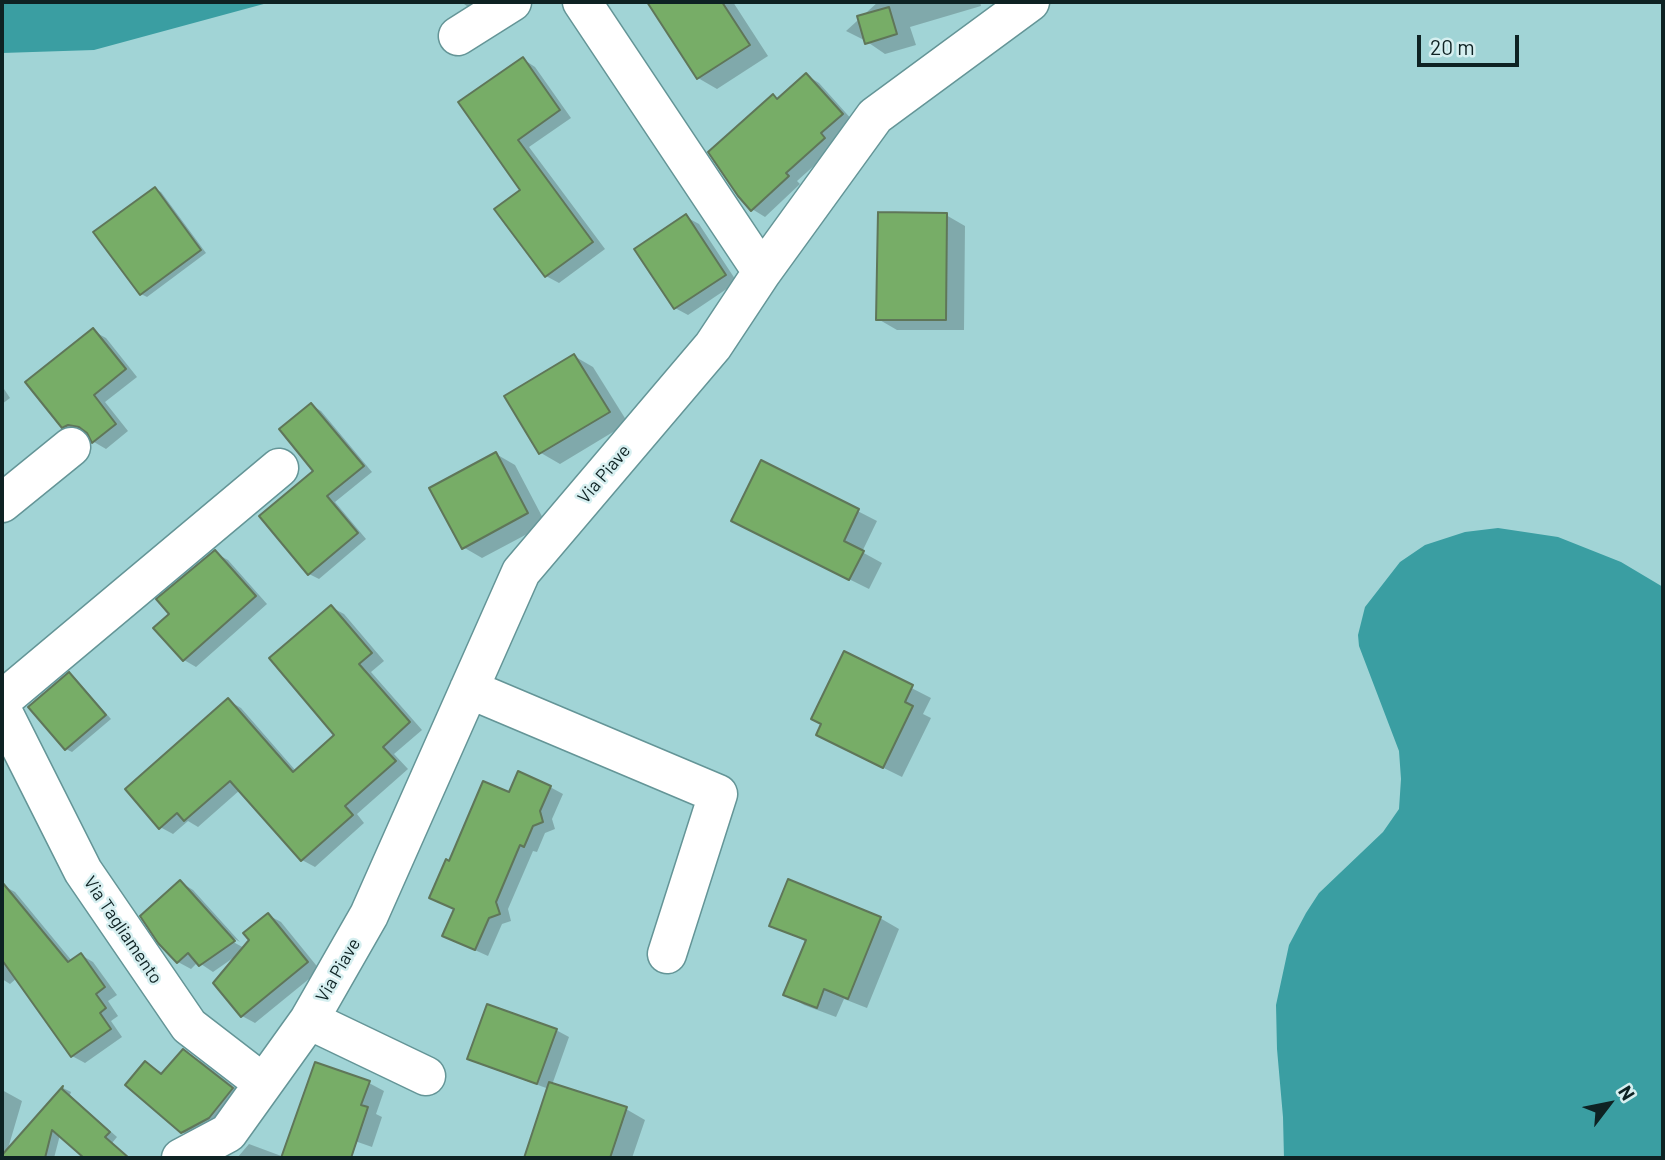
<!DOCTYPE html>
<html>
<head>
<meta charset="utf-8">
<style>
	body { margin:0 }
	#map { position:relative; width:1665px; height:1160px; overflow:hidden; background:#a1d4d6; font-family:Barlow,sans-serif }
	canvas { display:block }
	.frame { position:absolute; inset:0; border:4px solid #0e2223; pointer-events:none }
	.north { position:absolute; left:1574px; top:1069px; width:70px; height:70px; -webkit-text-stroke:5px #d6eff0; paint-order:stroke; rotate:58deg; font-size:19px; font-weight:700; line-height:28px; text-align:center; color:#0e2223 }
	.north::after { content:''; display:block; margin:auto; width:24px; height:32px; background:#0e2223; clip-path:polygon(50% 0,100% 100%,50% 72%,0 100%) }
	.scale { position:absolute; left:1417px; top:35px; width:102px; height:32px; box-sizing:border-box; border:4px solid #0e2223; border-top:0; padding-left:9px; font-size:21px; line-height:24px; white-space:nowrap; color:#0e2223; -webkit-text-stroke:5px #d6eff0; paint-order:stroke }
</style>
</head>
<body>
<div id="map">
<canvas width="1665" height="1160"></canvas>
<div class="frame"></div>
<div class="north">N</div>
<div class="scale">20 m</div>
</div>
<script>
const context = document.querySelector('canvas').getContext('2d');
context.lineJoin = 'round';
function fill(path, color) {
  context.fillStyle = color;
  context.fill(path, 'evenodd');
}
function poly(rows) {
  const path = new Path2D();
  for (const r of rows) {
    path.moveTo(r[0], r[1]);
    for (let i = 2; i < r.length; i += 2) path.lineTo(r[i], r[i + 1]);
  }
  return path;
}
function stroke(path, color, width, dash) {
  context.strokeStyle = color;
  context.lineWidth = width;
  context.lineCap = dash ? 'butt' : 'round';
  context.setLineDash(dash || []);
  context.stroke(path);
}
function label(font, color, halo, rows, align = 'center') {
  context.font = font + ' Barlow,sans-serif';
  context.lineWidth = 5;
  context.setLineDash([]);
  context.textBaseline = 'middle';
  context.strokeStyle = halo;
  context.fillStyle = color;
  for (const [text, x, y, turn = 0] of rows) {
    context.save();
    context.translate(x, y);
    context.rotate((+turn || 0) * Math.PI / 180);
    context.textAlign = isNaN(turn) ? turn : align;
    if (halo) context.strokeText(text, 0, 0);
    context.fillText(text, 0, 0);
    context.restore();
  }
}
const forest = poly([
	[2,2,271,2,94,50,2,53],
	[1498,528,1558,537,1621,562,1663,587,1663,1158,1284,1158,1283,1117,1277,1049,1276,1005,1289,945,1306,913,1319,893,1383,832,1399,809,1401,779,1399,751,1359,646,1358,635,1365,607,1400,562,1425,545,1465,532]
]);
const shadow = poly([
	[461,2,502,2,483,17],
	[666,2,733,2,768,56,717,89,698,78,654,10],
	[878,2,980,2,981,6,910,27,916,45,885,54,866,41,846,31],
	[523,59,535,67,571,118,529,147,605,249,559,283,546,276,497,209,522,190,461,103],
	[806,75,819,83,854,122,832,141,836,146,797,181,800,184,765,217,752,209,773,97,779,100],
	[155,189,161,192,206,253,147,297,141,294],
	[946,215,965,226,964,330,897,330,878,319],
	[686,217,699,224,737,282,688,315,675,308],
	[93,331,106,338,137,377,105,402,128,431,106,449,94,442,89,433,82,432,76,434,63,427],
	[574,356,593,367,628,423,560,464,541,453,507,397],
	[2,386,10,398,2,404],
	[311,405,321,411,372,472,335,502,366,539,319,579,309,574,316,471],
	[496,454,515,465,546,524,482,558,463,547],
	[762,462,877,521,862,552,882,563,869,589,752,531],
	[215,553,228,560,267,604,196,667,184,660],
	[331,607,344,614,384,661,371,672,422,730,394,754,408,769,357,814,364,823,315,867,302,860,240,790,198,827,188,821,173,834,160,827,229,701,241,708,296,771,336,735],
	[845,654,931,698,923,714,931,718,902,777,837,745],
	[69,674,75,678,111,719,72,752,66,749],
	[550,787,563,794,552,819,555,829,545,833,537,852,533,851,508,909,511,921,502,924,488,956,457,942,450,863,510,794],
	[180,882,193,890,240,942,228,935,226,938,246,949,268,915,281,922,320,970,255,1023,242,1016,236,956,213,972,198,962,191,969,178,962,160,941],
	[2,885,15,892,72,961,81,955,93,962,117,995,108,1001,118,1016,111,1021,122,1037,85,1063,72,1056,17,978,10,984,2,979],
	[880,918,899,929,867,1008,844,999,836,1017,804,1005,786,994,807,942,771,925],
	[556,1030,569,1037,552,1085,626,1109,645,1120,632,1158,526,1158,549,1089,482,1065,469,1058],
	[183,1051,202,1062,251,1100,201,1143,182,1132,146,1063,164,1074],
	[369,1083,384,1091,376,1114,382,1117,372,1147,352,1140,346,1158,237,1158,249,1144,284,1157],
	[63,1088,71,1092,70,1095,117,1137,112,1143,129,1158,87,1158,60,1135,54,1158,2,1158],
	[2,1090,22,1101,7,1152,2,1150]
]);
const building = poly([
	[647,2,722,2,750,45,697,79,647,2],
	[889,7,897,34,865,44,857,16,889,7],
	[523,57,560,110,518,140,593,242,545,277,494,209,520,190,458,102,523,57],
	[806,73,843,114,821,133,825,138,786,173,789,176,751,211,738,196,708,152,773,94,777,99,806,73],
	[155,187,201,250,140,295,93,232,155,187],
	[878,212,947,213,946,320,876,320,878,212],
	[686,214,726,275,674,309,634,249,686,214],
	[93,328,126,369,94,395,116,424,92,443,87,433,79,427,68,425,62,428,25,382,93,328],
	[574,354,610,412,539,454,504,396,574,354],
	[311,403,364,466,327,496,358,533,308,575,259,516,313,471,279,429,311,403],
	[496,452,528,513,462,549,429,488,496,452],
	[761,460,859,509,844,541,864,551,849,580,731,521,761,460],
	[215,550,256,596,183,661,153,628,169,614,156,599,215,550],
	[331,605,372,653,359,664,410,722,383,747,396,761,345,806,353,815,301,861,230,781,184,821,177,813,159,829,125,789,228,698,293,772,334,735,269,658,331,605],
	[844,651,913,685,905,702,913,706,883,768,816,735,821,724,811,719,844,651],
	[69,672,106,715,65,750,28,707,69,672],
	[518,771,551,786,540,811,543,822,533,826,524,847,520,845,496,902,500,914,489,918,475,950,442,936,454,909,429,898,446,859,449,861,483,781,509,792,518,771],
	[788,879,881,917,848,999,824,989,817,1008,783,995,806,940,769,926,788,879],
	[180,880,235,941,199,966,188,953,177,963,158,943,140,916,180,880],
	[2,882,68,962,81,953,105,987,96,994,106,1008,100,1013,111,1029,71,1057,2,960,2,882],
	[268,913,308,962,241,1017,213,983,249,940,243,933,268,913],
	[487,1004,557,1029,537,1084,467,1059,487,1004],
	[183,1049,233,1088,209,1118,181,1133,125,1085,145,1061,161,1074,183,1049],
	[315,1062,370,1081,361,1105,368,1107,351,1158,281,1158,315,1062],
	[549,1082,627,1107,610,1158,524,1158,549,1082],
	[63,1086,62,1089,110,1132,105,1137,129,1158,84,1158,52,1130,45,1158,2,1158,2,1155,63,1086]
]);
const minor = poly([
	[582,2,762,272],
	[458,36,512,2],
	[2,503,71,447],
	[469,689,718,794,667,954],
	[2,700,279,468],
	[2,710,83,871,189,1026,263,1083],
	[309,1020,426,1076],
	[181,1158,228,1133,309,1020,369,915,521,572,713,346,762,272,875,116,1030,2]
]);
const streetNames = [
	["Via Piave",604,474,-50],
	["Via Tagliamento",123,930,56],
	["Via Piave",338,970,-60]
];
fill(forest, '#3a9ea2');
fill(shadow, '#0003');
fill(building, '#77ad67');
stroke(building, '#5f7659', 2);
stroke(minor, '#649597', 41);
stroke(minor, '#fff', 38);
label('18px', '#0e2223', '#d6eff0', streetNames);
</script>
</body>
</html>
